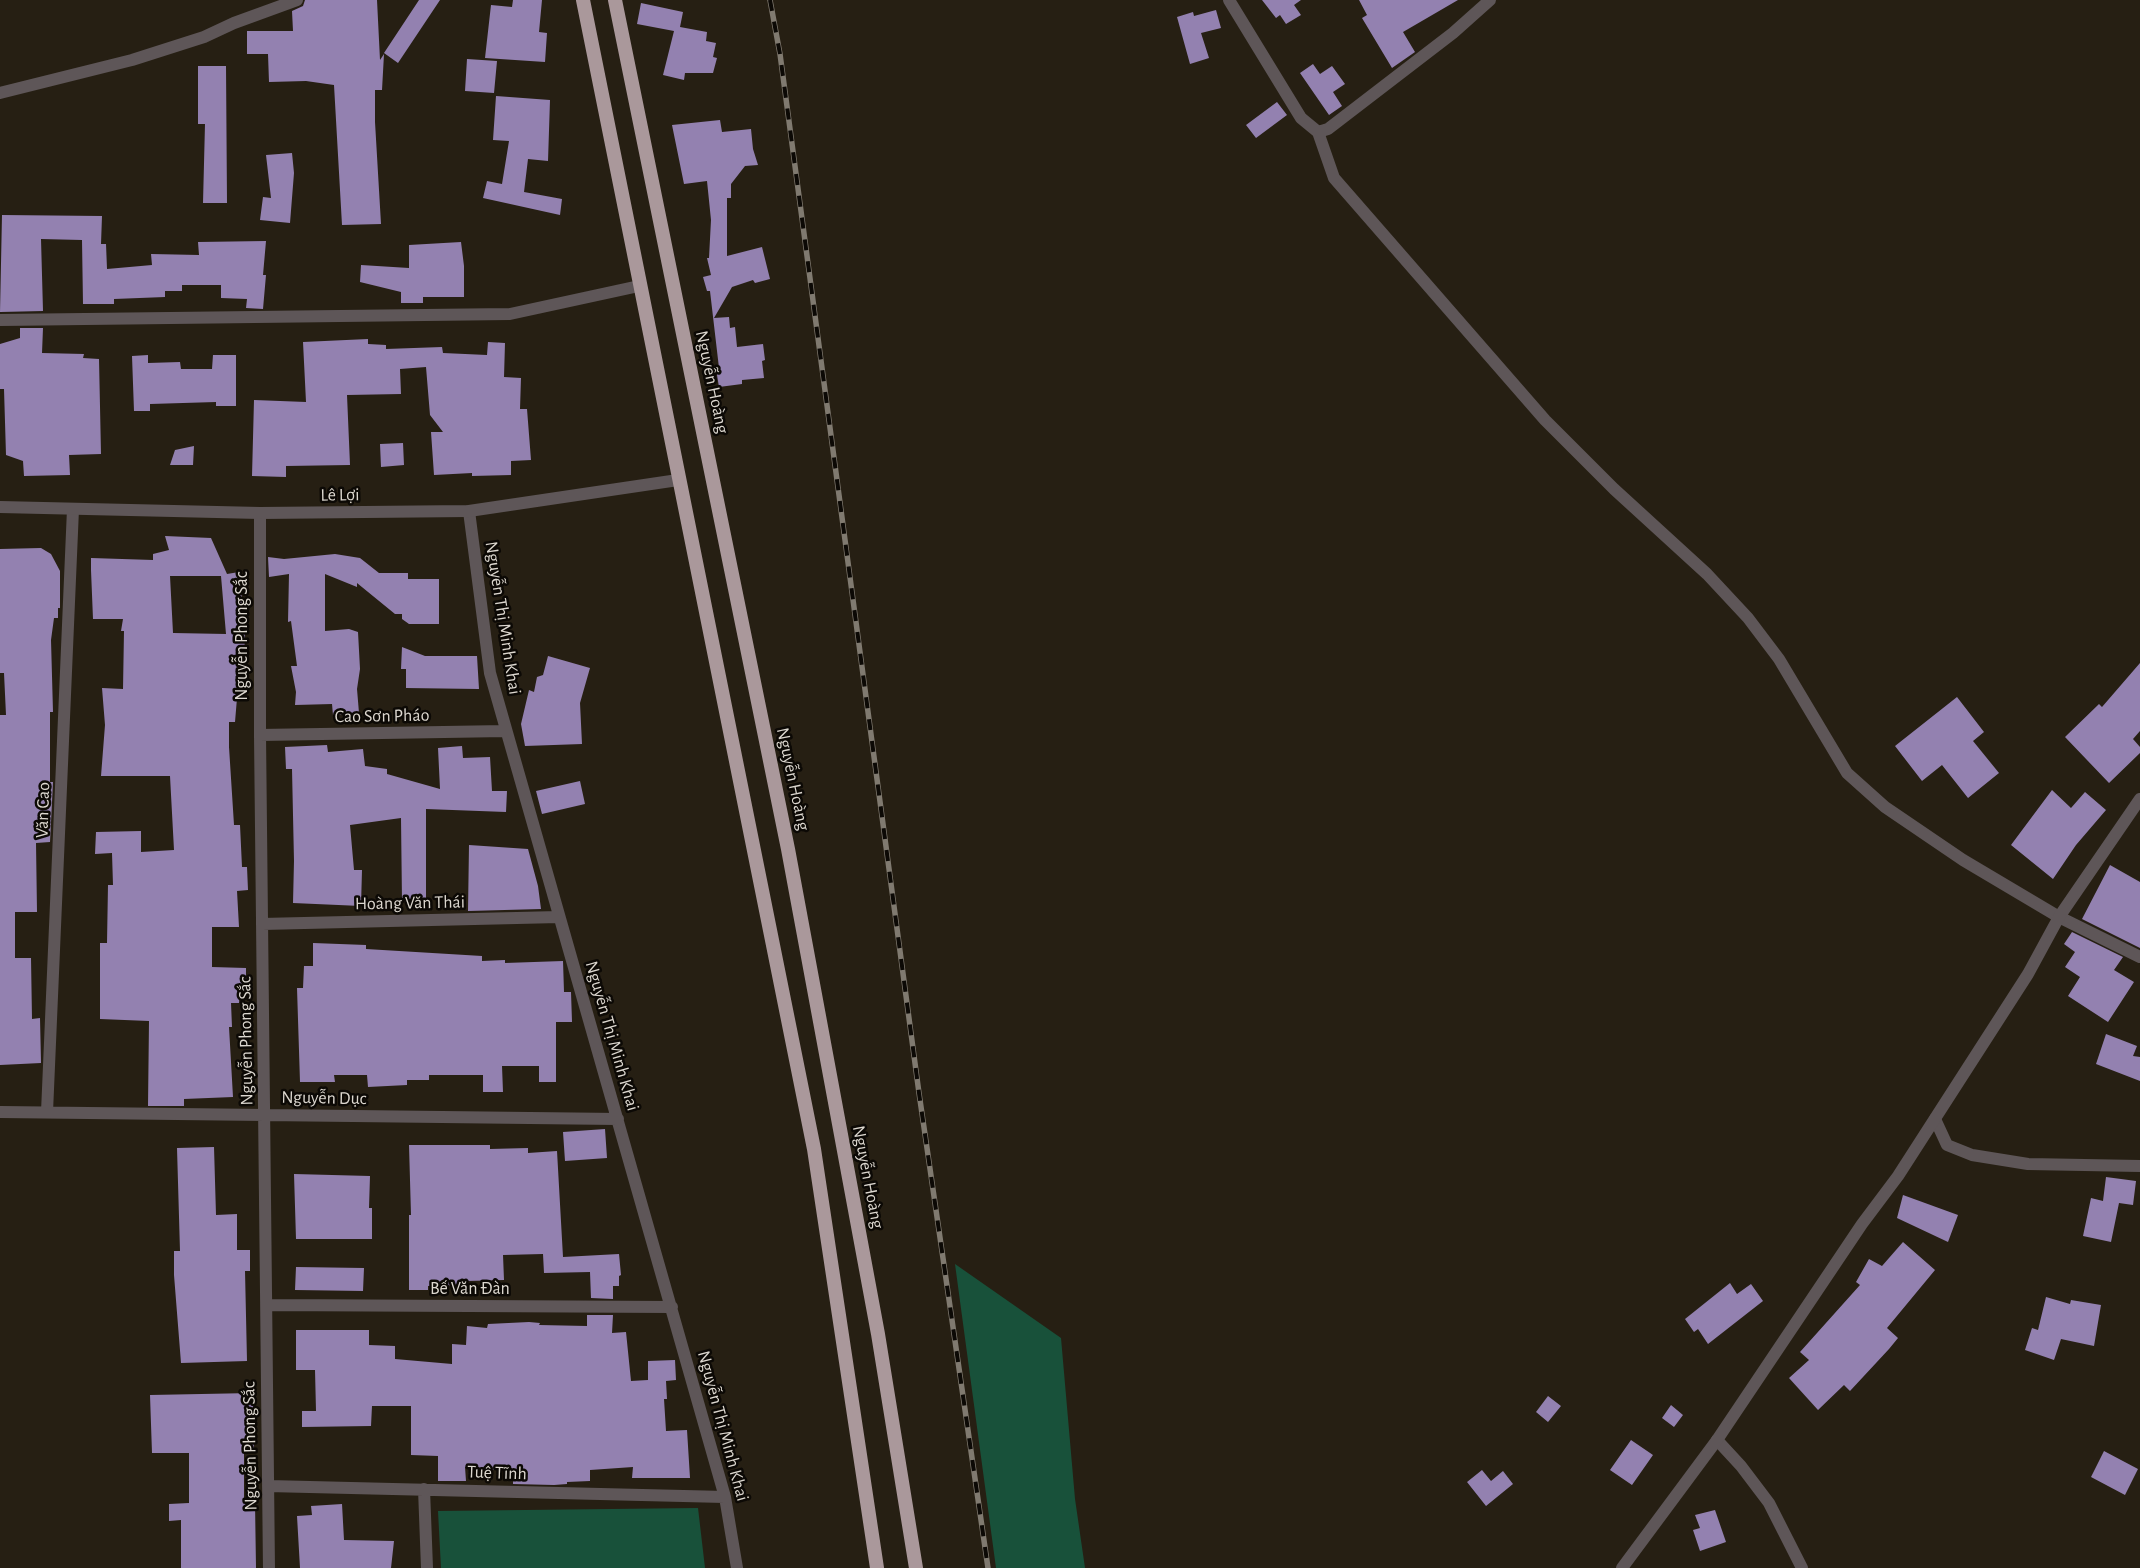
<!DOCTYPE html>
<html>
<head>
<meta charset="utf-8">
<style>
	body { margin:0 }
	canvas { display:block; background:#261f13 }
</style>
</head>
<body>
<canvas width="2140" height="1568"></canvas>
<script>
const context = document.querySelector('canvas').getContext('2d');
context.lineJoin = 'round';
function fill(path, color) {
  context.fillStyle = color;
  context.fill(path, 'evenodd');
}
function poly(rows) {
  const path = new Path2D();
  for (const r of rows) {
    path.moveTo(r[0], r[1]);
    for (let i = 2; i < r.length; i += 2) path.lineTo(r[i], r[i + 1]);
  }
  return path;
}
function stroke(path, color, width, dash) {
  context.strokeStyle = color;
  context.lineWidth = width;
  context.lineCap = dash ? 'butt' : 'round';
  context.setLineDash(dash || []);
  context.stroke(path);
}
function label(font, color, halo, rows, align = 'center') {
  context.font = font + ' "Alegreya Sans",sans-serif';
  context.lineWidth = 5;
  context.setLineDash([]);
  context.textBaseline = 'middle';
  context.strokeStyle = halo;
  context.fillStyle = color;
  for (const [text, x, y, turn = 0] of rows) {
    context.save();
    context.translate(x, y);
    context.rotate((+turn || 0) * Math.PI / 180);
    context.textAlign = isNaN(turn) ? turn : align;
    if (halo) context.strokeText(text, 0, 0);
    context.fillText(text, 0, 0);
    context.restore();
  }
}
const green = poly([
	[955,1264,1061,1338,1075,1499,1085,1568,996,1568],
	[698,1508,705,1568,441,1568,438,1511]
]);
const building = poly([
	[305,0,377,0,380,60,384,54,382,90,375,90,375,122,381,224,342,225,334,85,306,81,269,82,268,54,247,54,247,31,293,31,292,11,303,6],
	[419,0,440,0,398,63,384,53],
	[513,0,542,0,539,32,547,33,545,62,485,58,491,5,512,7],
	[1262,0,1301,0,1294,5,1301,15,1286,24,1280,15,1276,18],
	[1359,0,1458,0,1403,32,1415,52,1392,68,1362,18,1367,15],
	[641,3,683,12,680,27,707,32,706,41,716,43,713,57,717,58,713,73,685,73,684,80,663,75,674,31,637,24],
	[1216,10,1221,28,1201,33,1209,58,1190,64,1177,17,1193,12,1194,16],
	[467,59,497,61,494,93,465,91],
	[1313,64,1320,74,1332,66,1345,84,1333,92,1342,106,1329,115,1300,73],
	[198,66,226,66,227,203,203,203,205,124,198,124],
	[496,96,550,100,548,161,528,159,524,192,562,199,560,215,483,198,487,181,502,184,509,141,493,140],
	[1277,102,1287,115,1256,138,1246,125],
	[720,120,722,132,751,129,753,149,758,165,745,166,731,184,731,198,727,198,727,256,762,247,770,279,755,283,753,280,732,287,714,318,729,317,730,328,735,327,737,347,763,344,765,360,762,361,764,378,742,380,742,384,719,387,716,369,719,368,710,291,707,291,703,277,711,275,707,258,709,258,711,220,707,181,684,184,672,125],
	[292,153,294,173,290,223,260,220,263,197,271,198,266,155],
	[2,215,102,216,101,244,106,244,107,269,152,265,151,254,199,255,198,242,266,241,263,275,266,275,263,309,246,308,247,299,221,298,221,285,182,285,182,291,165,291,165,297,114,299,114,304,83,304,82,240,41,239,43,311,0,312],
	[461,242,464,266,464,297,423,297,423,303,401,303,401,292,360,282,361,265,409,268,409,245],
	[20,328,43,328,42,353,84,354,83,358,99,359,101,454,69,455,70,475,24,476,23,461,6,455,4,389,0,389,0,344,20,338],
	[368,339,368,344,386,345,386,349,442,347,443,353,487,355,488,342,505,343,504,377,521,378,520,409,527,409,531,460,511,461,511,475,472,476,472,473,434,475,431,432,443,432,430,415,426,367,400,369,401,394,347,395,350,465,286,466,286,477,252,476,254,400,306,402,303,342],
	[148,355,148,363,180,362,181,369,212,369,213,355,236,355,236,406,216,406,216,402,150,404,150,411,134,411,132,356],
	[403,443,404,465,381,467,380,444],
	[194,446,193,465,170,465,175,450],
	[165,536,211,538,227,574,239,572,245,627,244,674,239,674,235,722,229,722,229,747,234,825,240,825,242,867,247,867,248,890,237,891,239,927,212,927,212,967,246,968,246,990,240,990,239,1003,231,1003,232,1027,229,1027,233,1097,184,1099,184,1106,148,1106,149,1021,100,1019,100,943,107,943,108,885,113,885,112,853,95,854,96,832,141,831,141,852,174,850,170,776,101,776,105,725,102,688,123,689,124,631,121,631,123,619,93,619,91,570,91,558,153,560,153,554,169,550],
	[170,576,221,576,226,634,173,633],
	[41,548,51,554,60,571,60,608,58,608,58,618,54,618,51,640,53,712,50,712,50,782,53,782,50,842,36,843,37,912,15,912,15,958,31,958,32,1019,40,1018,41,1063,0,1065,0,715,6,715,4,673,0,673,0,549],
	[335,554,360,558,379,573,408,573,408,579,439,579,439,624,409,624,402,619,402,614,395,614,357,583,357,587,325,574,325,631,349,629,358,632,360,669,357,689,359,713,333,715,332,704,295,705,296,692,291,666,297,666,291,621,288,622,289,574,269,577,268,557,284,559],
	[402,647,425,656,477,656,479,689,406,688,406,669,401,669],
	[548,656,590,668,580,703,582,744,525,746,521,724,529,690,534,692,537,677,543,675],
	[2140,663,2140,731,2133,739,2140,747,2140,753,2109,783,2065,737,2099,704,2102,707],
	[1957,697,1984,732,1973,741,1999,773,1968,798,1942,765,1922,781,1895,746],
	[327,745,328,752,363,749,365,766,387,769,387,774,440,789,438,748,462,746,463,758,490,757,492,791,507,791,506,812,426,809,426,902,402,902,401,818,350,825,354,870,362,870,361,906,293,903,294,861,292,769,286,769,285,747],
	[580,781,585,804,542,814,536,791],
	[2052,790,2071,808,2085,792,2106,810,2076,845,2053,879,2011,845],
	[469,845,528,849,538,886,541,909,468,911],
	[2110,865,2140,882,2140,948,2082,919],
	[2072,932,2123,957,2114,970,2134,982,2108,1022,2068,996,2080,977,2065,967,2075,952,2064,944],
	[313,943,366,945,366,949,482,956,482,961,505,960,505,963,563,961,564,992,571,992,572,1022,556,1022,556,1082,539,1082,539,1066,502,1066,503,1092,483,1092,483,1075,429,1075,429,1080,407,1080,407,1085,368,1087,367,1075,334,1075,335,1082,300,1082,297,988,303,988,304,966,313,966],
	[2106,1034,2137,1046,2133,1056,2140,1057,2140,1081,2096,1064],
	[605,1129,607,1158,565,1161,563,1132],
	[409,1145,490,1145,490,1149,528,1148,528,1153,557,1151,563,1257,619,1254,621,1275,619,1276,619,1286,613,1286,613,1299,591,1298,590,1272,544,1273,543,1254,503,1255,504,1280,467,1281,467,1285,428,1286,428,1290,409,1290,409,1215,411,1215],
	[214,1147,216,1215,237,1214,237,1250,250,1250,250,1271,245,1271,247,1361,181,1363,174,1275,174,1251,180,1251,177,1148],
	[294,1174,370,1176,369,1208,372,1208,372,1239,296,1239],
	[2106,1177,2136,1181,2133,1205,2119,1203,2111,1242,2083,1236,2091,1198,2103,1201],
	[1903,1195,1958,1215,1948,1242,1897,1218],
	[1903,1242,1935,1270,1887,1328,1898,1338,1889,1349,1850,1391,1844,1385,1818,1410,1789,1378,1809,1360,1800,1352,1860,1285,1856,1282,1869,1259,1882,1266],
	[296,1267,364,1268,363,1291,295,1290],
	[1730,1283,1737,1294,1751,1284,1763,1301,1708,1344,1698,1329,1694,1332,1685,1319],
	[2046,1297,2070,1304,2071,1300,2101,1305,2094,1346,2061,1339,2054,1360,2025,1350,2032,1328,2038,1330],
	[587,1315,613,1315,612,1333,626,1332,631,1381,648,1380,648,1361,675,1360,676,1380,666,1381,667,1399,664,1399,666,1431,687,1430,690,1478,632,1478,633,1467,590,1470,590,1481,567,1482,567,1484,554,1485,513,1484,513,1471,465,1467,466,1481,438,1481,438,1456,411,1455,411,1406,372,1406,371,1426,302,1427,302,1411,316,1411,315,1370,296,1370,296,1330,369,1330,369,1345,395,1346,395,1359,452,1364,452,1344,466,1345,467,1326,487,1328,488,1324,529,1322,540,1323,539,1325,587,1326],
	[253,1393,254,1452,244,1452,244,1503,255,1503,256,1568,181,1568,181,1520,169,1521,169,1504,189,1503,189,1453,152,1453,150,1395],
	[1548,1396,1561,1406,1548,1422,1536,1412],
	[1671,1405,1683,1415,1674,1427,1662,1418],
	[1631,1440,1653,1455,1632,1485,1610,1470],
	[2104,1451,2138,1469,2125,1495,2091,1477],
	[1482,1470,1491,1481,1503,1471,1513,1484,1486,1506,1467,1482],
	[342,1504,344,1540,394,1541,391,1568,300,1568,297,1516,312,1515,311,1506],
	[1715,1510,1726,1542,1700,1551,1693,1530,1700,1528,1695,1515]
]);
const minor = poly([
	[1229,0,1301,118,1318,132,1328,129,1453,33,1490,0],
	[0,93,132,60,204,37,234,23,297,0],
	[1318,132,1334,178,1545,420,1614,489,1707,574,1748,618,1779,659,1847,773,1885,807,1963,860,2059,917,2140,957],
	[0,320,510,314,639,286],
	[469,511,490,673,725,1497,737,1568],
	[260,513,260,735,269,1568],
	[260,735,505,731],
	[262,924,559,917],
	[0,1112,618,1119],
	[47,1112,73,509],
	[1935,1119,1947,1145,1972,1155,2028,1164,2140,1166],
	[267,1305,672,1307],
	[1717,1440,1741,1466,1769,1503,1802,1568],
	[268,1486,725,1497],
	[424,1489,427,1568]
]);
const tertiary = poly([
	[0,507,260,513,469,511,678,480],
	[1622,1568,1717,1440,1862,1224,1898,1176,2028,974,2059,917,2140,799]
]);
const trunk = poly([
	[583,0,814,1149,877,1568],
	[615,0,788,849,878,1334,916,1568]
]);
const rail = poly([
	[770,0,780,54,919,1093,988,1568]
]);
const streetNames = [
	["Nguyễn Hoàng",712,382,78],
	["Lê Lợi",340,495,-1],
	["Nguyễn Thị Minh Khai",503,618,81],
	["Nguyễn Phong Sắc",242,636,-90],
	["Cao Sơn Pháo",382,716,-1],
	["Nguyễn Hoàng",793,779,78],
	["Văn Cao",43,810,-88],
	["Hoàng Văn Thái",410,903,-1],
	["Nguyễn Thị Minh Khai",612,1036,74],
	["Nguyễn Phong Sắc",246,1041,-91],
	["Nguyễn Dục",324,1098,1],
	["Nguyễn Hoàng",868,1177,79],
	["Bế Văn Đàn",470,1289],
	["Nguyễn Thị Minh Khai",723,1426,75],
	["Nguyễn Phong Sắc",250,1446,-91],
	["Tuệ Tĩnh",497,1473,2]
];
fill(green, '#18513a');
fill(building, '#9381b0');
stroke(minor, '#5e5658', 12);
stroke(tertiary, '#5e5658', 12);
stroke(trunk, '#aa989b', 14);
stroke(rail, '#807a70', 5.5);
stroke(rail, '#0c0905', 4, [11]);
label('18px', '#dcd7cf', '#0c0905', streetNames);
</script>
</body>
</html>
